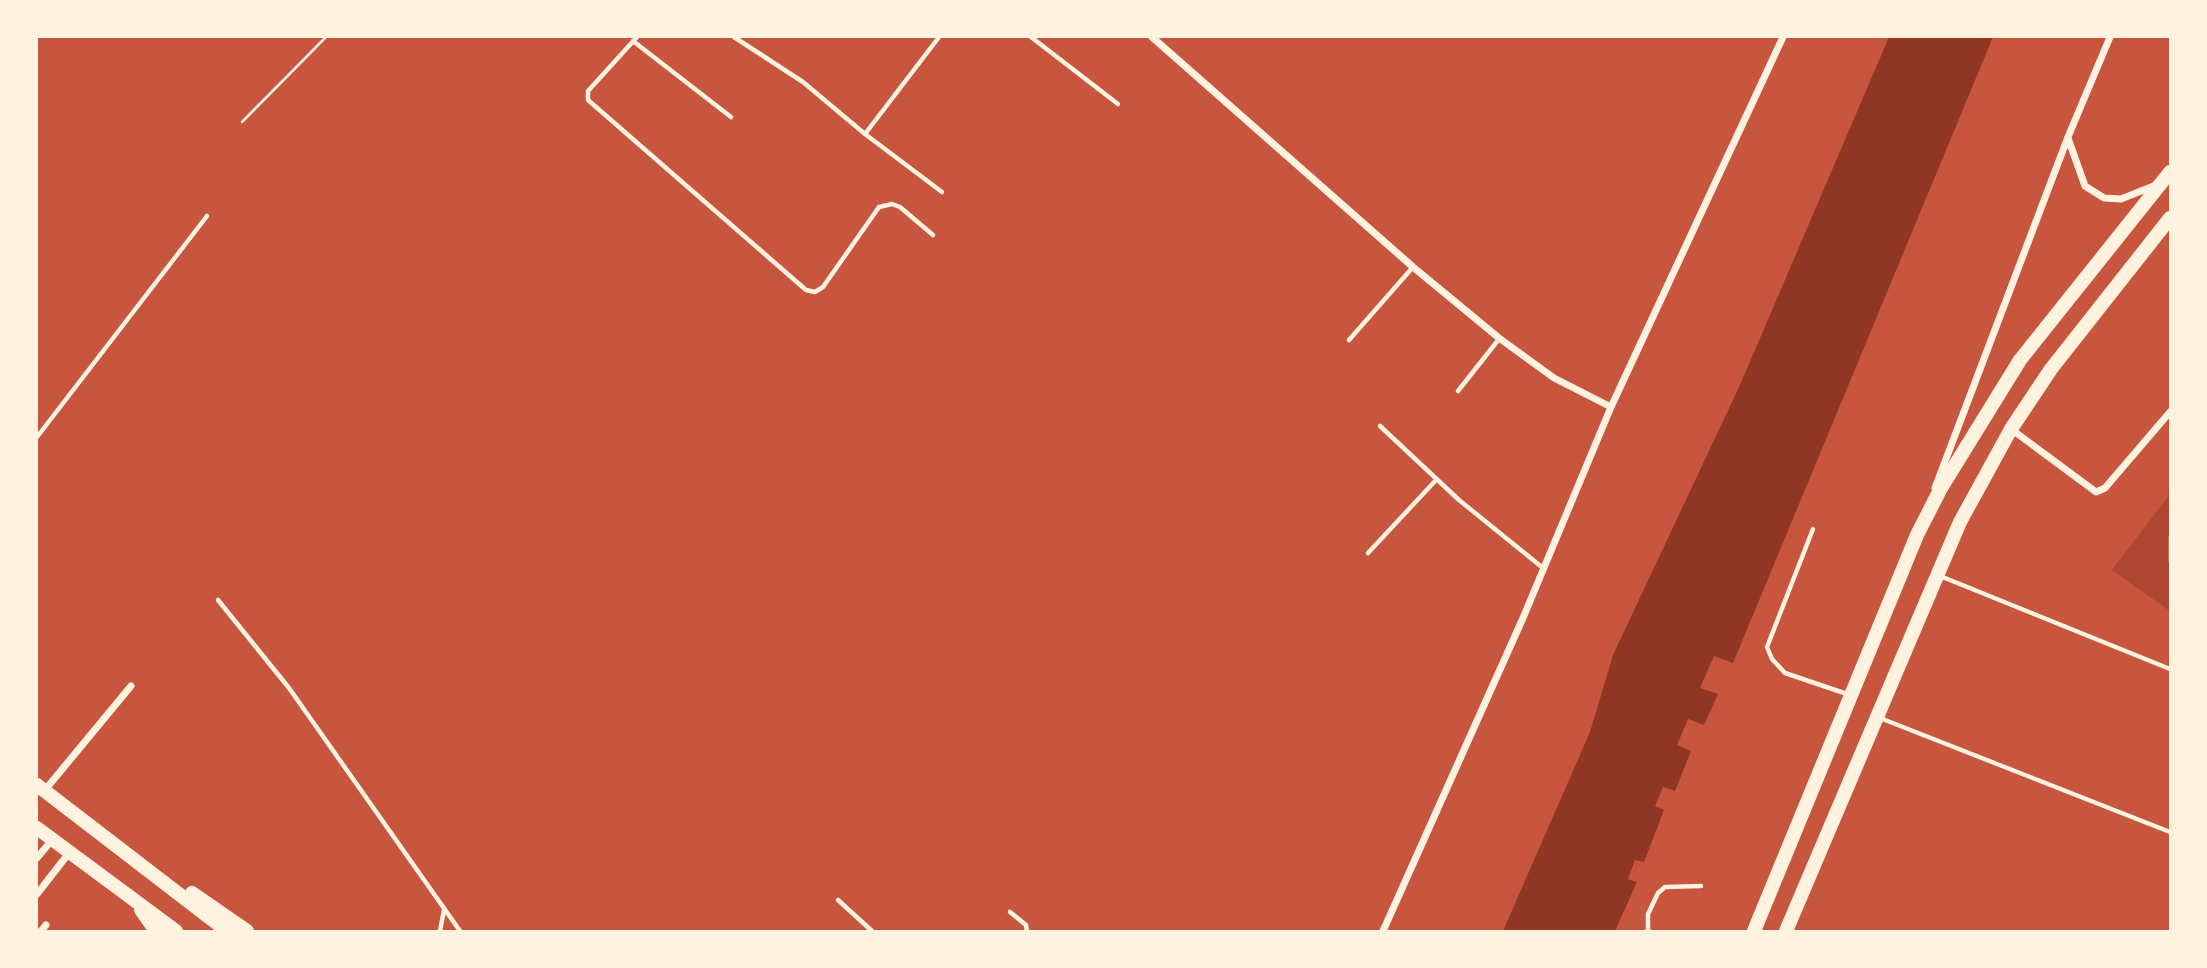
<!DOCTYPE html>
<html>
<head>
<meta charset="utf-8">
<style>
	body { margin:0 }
	#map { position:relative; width:2207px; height:968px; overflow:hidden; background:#c8553d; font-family:"Nunito Sans",sans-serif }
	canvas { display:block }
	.frame { position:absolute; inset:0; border:38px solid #fff3e0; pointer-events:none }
</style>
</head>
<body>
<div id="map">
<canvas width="2207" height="968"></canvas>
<div class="frame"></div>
</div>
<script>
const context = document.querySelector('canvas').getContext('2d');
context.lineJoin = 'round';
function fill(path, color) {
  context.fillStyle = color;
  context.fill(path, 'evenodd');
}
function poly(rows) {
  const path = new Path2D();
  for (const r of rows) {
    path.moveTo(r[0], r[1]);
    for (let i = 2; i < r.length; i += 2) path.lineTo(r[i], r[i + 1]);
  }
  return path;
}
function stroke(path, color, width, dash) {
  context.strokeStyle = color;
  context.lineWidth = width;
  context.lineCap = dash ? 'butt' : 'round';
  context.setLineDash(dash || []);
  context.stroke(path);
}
const green = poly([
	[2170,494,2170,611,2112,570]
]);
const water = poly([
	[1889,37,1993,37,1733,663,1714,656,1700,688,1718,694,1704,725,1688,719,1677,745,1691,751,1675,791,1663,787,1655,806,1664,810,1644,862,1635,860,1628,879,1637,882,1615,931,1503,931,1590,732,1613,655,1740,385]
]);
const path = poly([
	[242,122,326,37],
	[2170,537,2170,561]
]);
const service = poly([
	[637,37,588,91,588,100,806,290,815,292,823,287,879,207,892,204,900,207,933,235],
	[734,37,803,82,865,134,942,192],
	[1031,37,1118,104],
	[633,41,731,117],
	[865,134,939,37],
	[1349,340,1413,267],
	[1458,391,1499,339],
	[1380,426,1459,500,1543,568],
	[37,437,207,216],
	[1813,529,1767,647,1772,659,1785,673,1850,695],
	[1368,553,1437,479],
	[1940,576,2170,669],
	[218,600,289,688,460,931],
	[1880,718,2170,832],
	[838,900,872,931],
	[1010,912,1026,925,1027,931],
	[440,931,444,910],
	[1648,931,1648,914,1658,893,1665,887,1701,886]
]);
const minor = poly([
	[1152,37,1413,267,1499,338,1554,378,1611,407],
	[2068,138,2085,186,2104,198,2121,199,2156,185],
	[2011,429,2096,492,2105,488,2170,412],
	[1935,488,2068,137,2110,37],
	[45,790,131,686],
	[37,858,52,840],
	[37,894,69,853],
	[41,931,46,925],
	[1383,931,1523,618,1611,407,1783,37]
]);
const primary = poly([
	[37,785,227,931],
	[37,828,176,931],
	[192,893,247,931],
	[141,910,156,931],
	[1754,931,1917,535,1941,488,2020,360,2170,172],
	[1786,931,1960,522,2011,429,2051,369,2170,218]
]);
fill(green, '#ae4732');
fill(water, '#8f3625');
stroke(path, '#fff3e0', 2.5);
stroke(service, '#fff3e0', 4.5);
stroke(minor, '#fff3e0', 7);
stroke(primary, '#fff3e0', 14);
</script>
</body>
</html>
